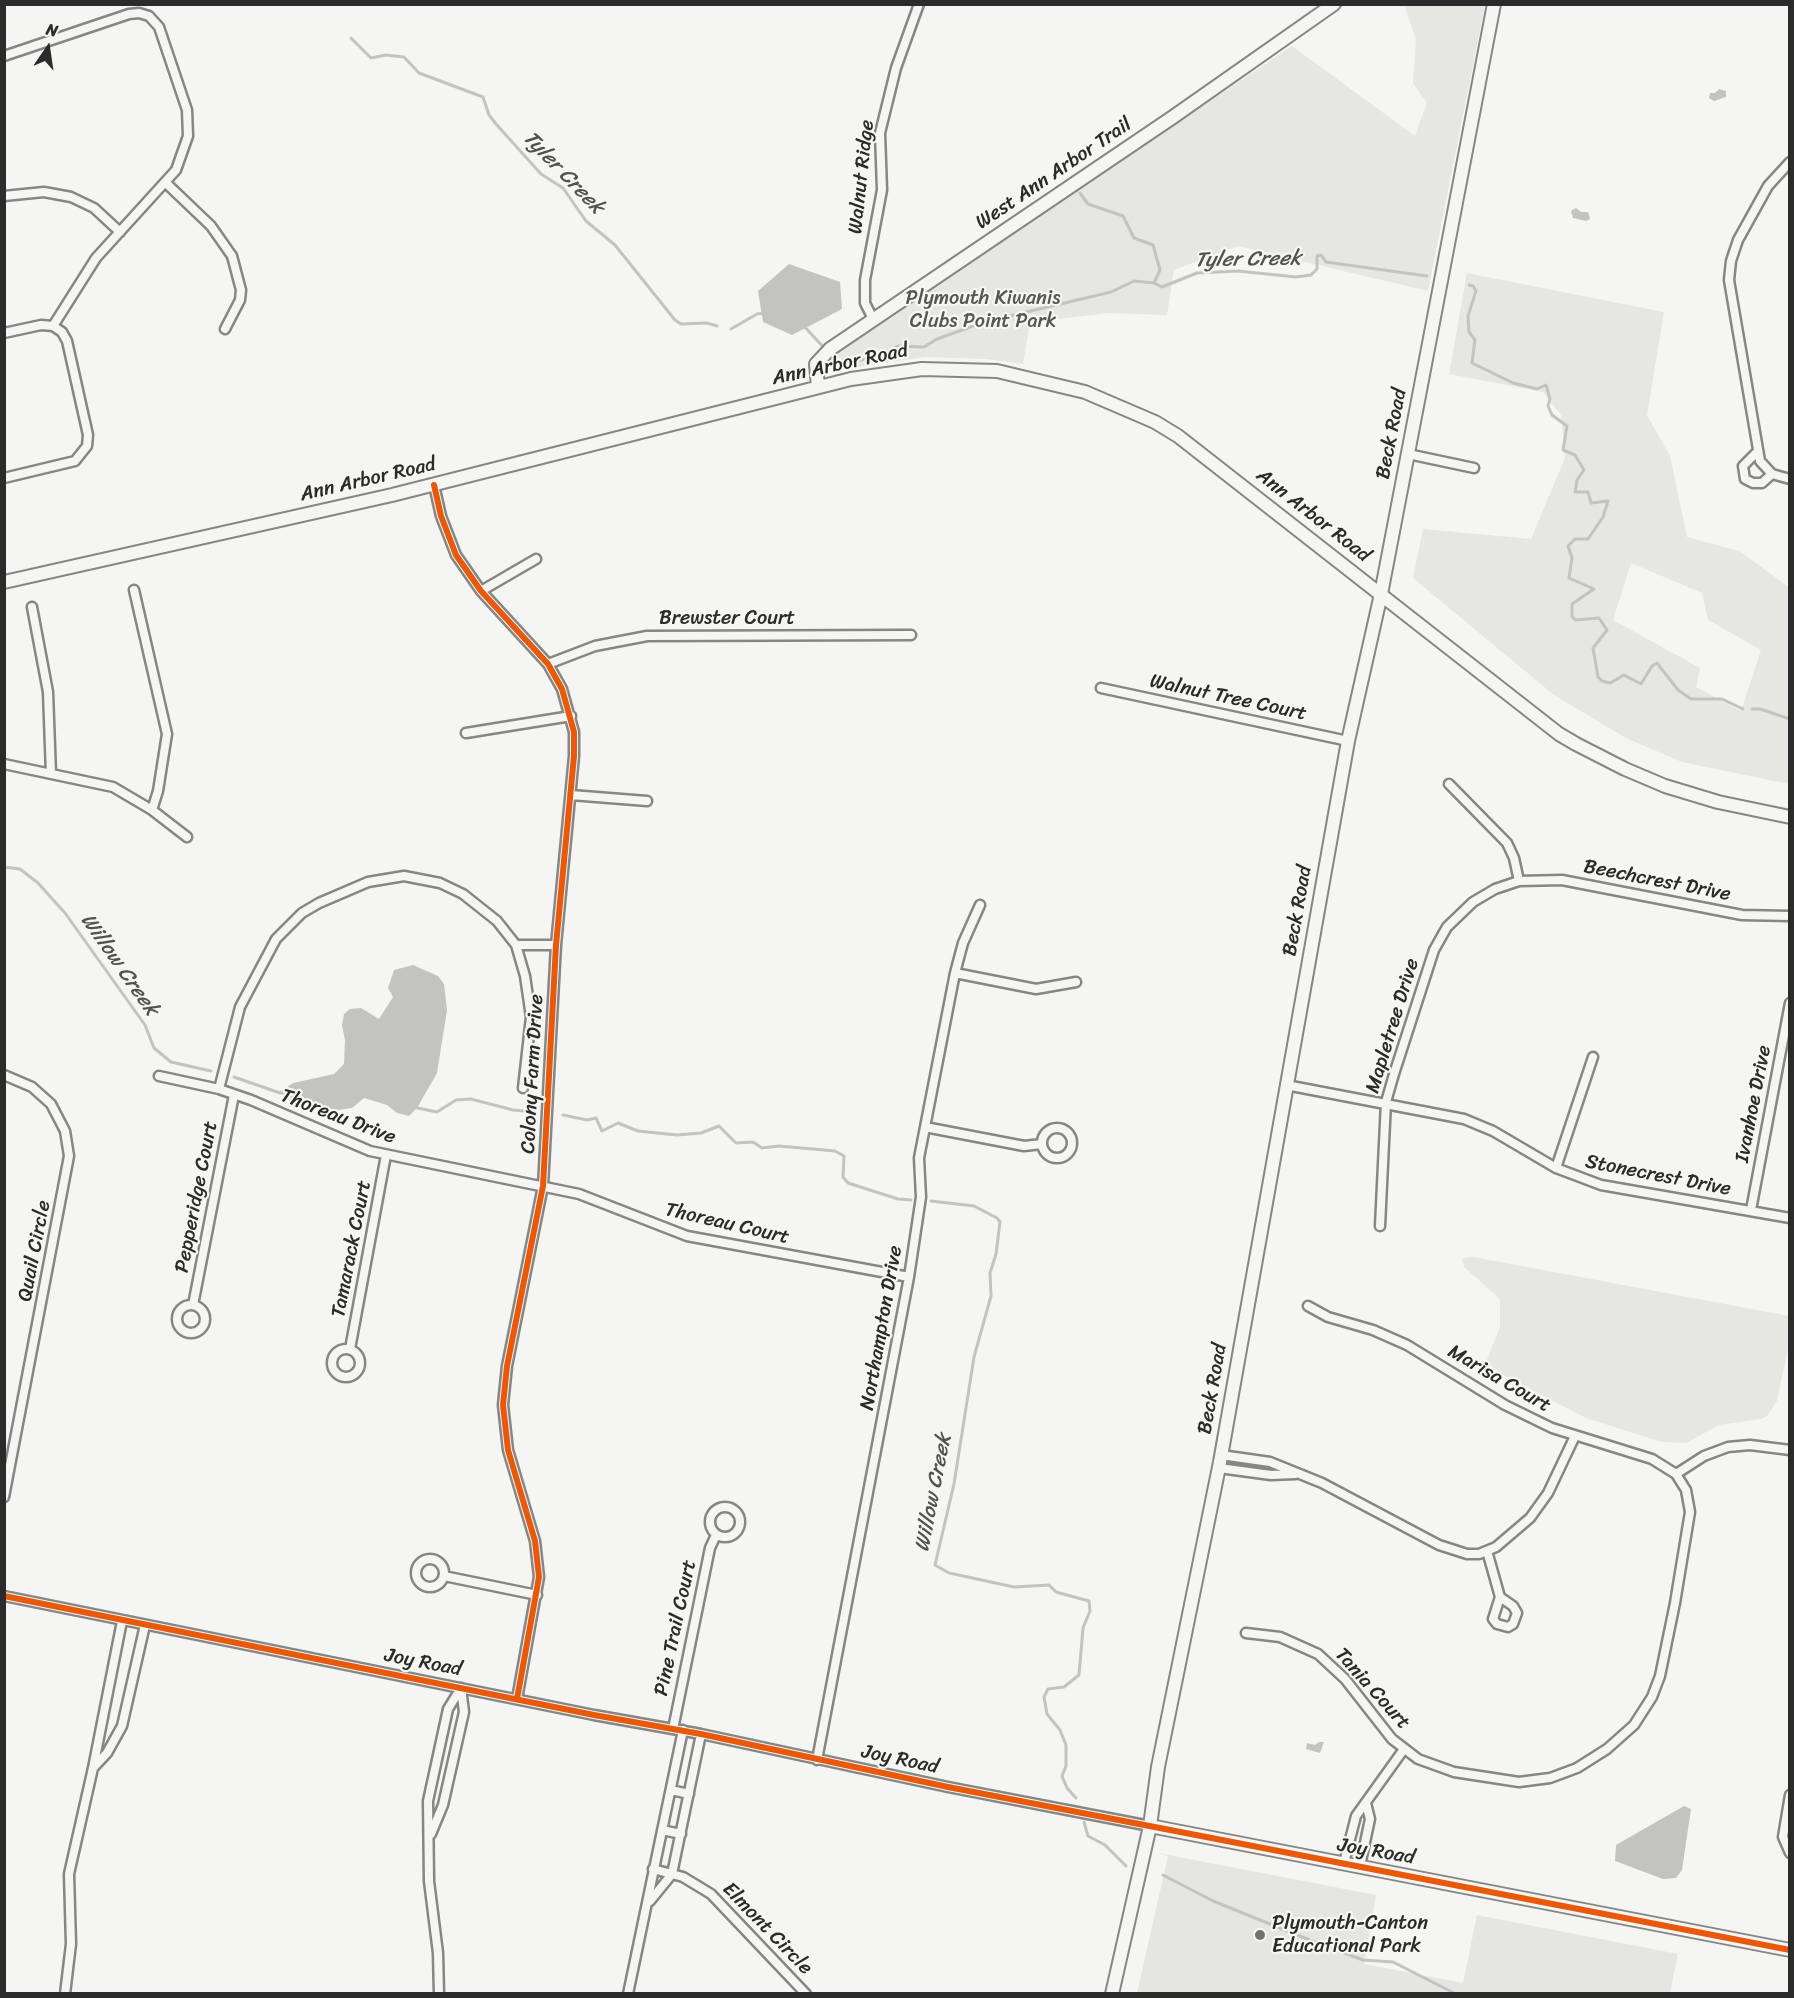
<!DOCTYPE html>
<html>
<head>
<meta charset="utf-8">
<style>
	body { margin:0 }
	#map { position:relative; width:1794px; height:1998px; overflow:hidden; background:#f5f5f3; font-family:Sriracha,sans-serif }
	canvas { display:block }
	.frame { position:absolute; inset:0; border:6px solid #2b2b2b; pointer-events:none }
	.north { position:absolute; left:18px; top:18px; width:60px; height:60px; -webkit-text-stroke:4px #f6f6f2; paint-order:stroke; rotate:13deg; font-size:16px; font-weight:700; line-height:24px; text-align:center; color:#2b2b2b }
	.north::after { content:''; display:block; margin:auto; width:21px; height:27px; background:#2b2b2b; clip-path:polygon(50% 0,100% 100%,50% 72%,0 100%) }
</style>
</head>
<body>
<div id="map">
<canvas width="1794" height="1998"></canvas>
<div class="frame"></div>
<div class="north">N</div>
</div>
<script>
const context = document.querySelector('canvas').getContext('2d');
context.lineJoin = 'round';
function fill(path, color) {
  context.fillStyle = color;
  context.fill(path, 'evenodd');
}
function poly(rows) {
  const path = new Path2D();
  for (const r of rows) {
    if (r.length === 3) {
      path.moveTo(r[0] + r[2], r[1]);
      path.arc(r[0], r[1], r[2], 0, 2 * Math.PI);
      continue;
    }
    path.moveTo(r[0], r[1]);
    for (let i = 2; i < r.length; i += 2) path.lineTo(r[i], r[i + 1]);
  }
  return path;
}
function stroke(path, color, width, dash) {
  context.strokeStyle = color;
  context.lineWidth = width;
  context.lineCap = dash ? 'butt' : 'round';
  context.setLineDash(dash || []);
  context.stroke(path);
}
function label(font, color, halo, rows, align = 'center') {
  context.font = font + ' Sriracha,sans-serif';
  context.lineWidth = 4.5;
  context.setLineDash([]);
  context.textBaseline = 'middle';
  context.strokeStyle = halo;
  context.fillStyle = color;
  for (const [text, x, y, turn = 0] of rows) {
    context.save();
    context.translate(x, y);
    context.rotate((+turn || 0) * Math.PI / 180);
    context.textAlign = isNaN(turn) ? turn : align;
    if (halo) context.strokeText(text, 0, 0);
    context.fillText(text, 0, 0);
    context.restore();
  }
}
const built = poly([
	[1153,1852,1376,1895,1364,1964,1463,1983,1477,1915,1678,1954,1670,1993,1137,1993,1168,1856]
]);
const green = poly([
	[1404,5,1485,5,1428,291,1238,246,1174,270,1167,315,1109,313,1030,322,1023,364,987,359,925,357,837,370,830,364,830,357,1292,46,1415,136,1427,103,1413,83,1416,39],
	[1467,273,1664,312,1647,415,1670,456,1687,537,1739,551,1789,587,1789,784,1682,762,1626,738,1554,695,1413,578,1423,529,1531,539,1565,458,1561,415,1543,392,1449,374],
	[1631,563,1702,593,1708,620,1761,650,1741,711,1696,687,1700,668,1613,620],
	[1474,1257,1789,1316,1789,1344,1777,1401,1767,1416,1761,1419,1719,1425,1686,1443,1662,1442,1586,1418,1501,1374,1486,1362,1500,1327,1500,1299,1464,1267,1462,1258]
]);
const water = poly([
	[1719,89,1726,91,1726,97,1714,101,1709,98,1710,93,1715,93],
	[1576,208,1581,212,1588,212,1590,219,1586,221,1573,218,1571,211],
	[789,264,840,282,842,309,792,335,763,322,758,291],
	[413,965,438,976,444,984,447,1010,437,1073,417,1108,409,1116,397,1113,387,1105,364,1098,352,1108,338,1110,305,1104,278,1093,293,1083,334,1074,344,1064,345,1040,342,1025,344,1014,350,1009,361,1008,379,1019,393,997,388,988,394,970],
	[1319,1742,1324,1742,1320,1753,1306,1749,1307,1743,1315,1745],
	[1684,1806,1691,1809,1682,1870,1676,1878,1663,1879,1615,1861,1616,1845]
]);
const stream = poly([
	[351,38,371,58,386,55,404,57,419,73,483,97,489,115,496,124,541,174,563,188,586,221,615,245,675,320,681,324,707,323,717,326],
	[1080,193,1088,204,1123,216,1134,238,1153,245,1160,270,1154,283],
	[1469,285,1473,286,1476,291,1468,316,1469,332,1475,340,1472,363,1513,383,1537,389,1546,385,1550,399,1548,406,1552,415,1567,426,1563,450,1575,455,1584,470,1577,480,1575,492,1588,492,1591,503,1608,501,1603,517,1588,539,1575,539,1568,546,1572,558,1569,578,1594,589,1572,604,1572,617,1576,620,1599,618,1607,630,1593,648,1598,677,1602,681,1610,683,1624,675,1641,684,1652,666,1657,663,1678,690,1691,699,1722,699,1743,709],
	[803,325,825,349],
	[731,329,757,314,764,313],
	[829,354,841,365,877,356,898,346,924,347,937,339,984,322,1111,292,1134,281,1154,283,1162,287,1197,273,1238,271,1296,277,1311,275,1317,269,1317,256,1321,255,1326,262,1427,276],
	[1752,709,1760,709,1790,719],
	[4,867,20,869,38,883,65,913,145,1025,154,1048,171,1062,211,1071],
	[234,1077,280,1093],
	[413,1107,437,1112,456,1100,471,1099,513,1110,534,1112],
	[563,1115,587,1120,596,1118,602,1131,618,1123,638,1131,677,1135,701,1133,719,1126,736,1143,753,1142,762,1148,779,1146,835,1151,844,1156,843,1177,848,1183,898,1199,911,1200],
	[931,1201,974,1206,997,1218,1000,1222,996,1254,990,1273,991,1296,974,1357,954,1484,935,1565,949,1573,1014,1587,1049,1585,1056,1592,1089,1601,1090,1611,1083,1628,1079,1675,1064,1687,1048,1689,1044,1697,1047,1714,1060,1730,1066,1745,1066,1766,1062,1776,1067,1788,1076,1798],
	[1084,1822,1088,1836,1105,1845,1126,1866],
	[1163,1875,1213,1901,1322,1945,1363,1960,1393,1962,1456,1994]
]);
const street = poly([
	[4,56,129,14,139,13,149,16,159,27,187,110,188,136,176,170,96,258,53,326],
	[1790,162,1768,186,1738,240,1731,261,1729,280,1760,461,1772,474,1790,479],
	[166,183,211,226,232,256,241,290,240,300,225,329],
	[4,196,44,192,71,197,94,208,120,232],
	[873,319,865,303,865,280,882,190,880,133,896,68,919,4],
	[4,333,41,325,53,326,62,332,67,341,88,435,87,446,75,461,4,478],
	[1758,451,1743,466,1745,479,1753,483,1762,483,1772,474],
	[1408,454,1474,468],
	[434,485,441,516,456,555,481,591,548,664,562,689,574,732,574,756,556,945,543,1186,507,1366,503,1405,508,1450,535,1541,539,1577,517,1699],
	[134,590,167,734,158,791,152,810],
	[481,591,536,559],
	[32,607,48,692,51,774],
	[548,664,595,646,647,636,911,635],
	[1101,688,1348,741],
	[466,733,571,716],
	[4,764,113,787,152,810,187,837],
	[1449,784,1507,843,1514,858,1519,881],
	[571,795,647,801],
	[516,945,556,945],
	[955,973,1036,989,1076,982],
	[4,1075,32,1087,51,1104,65,1131,69,1156,4,1497],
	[159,1076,219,1089,251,1100,370,1151,579,1194,687,1236,909,1277],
	[1286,1085,1464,1119,1493,1131,1556,1168,1601,1185,1790,1218],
	[219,1089,240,1007,276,939,302,913,319,903,368,882,404,876,440,883,463,894,497,921,516,945,525,976,531,1017,523,1088],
	[925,1127,1024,1146,1042,1144],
	[1057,1143,15],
	[1556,1168,1593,1057],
	[1751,1210,1790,1003],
	[1380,1226,1386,1102,1394,1074,1434,950,1447,927,1473,902,1495,889,1519,881,1562,880,1742,915,1790,916],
	[193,1305,234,1095],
	[191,1319,14],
	[346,1363,14],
	[350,1349,386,1155],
	[1221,1455,1270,1462,1322,1483,1439,1545,1467,1554,1479,1554,1496,1547,1530,1518,1548,1493,1575,1436],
	[1219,1468,1271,1475,1295,1474],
	[1676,1474,1704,1456,1728,1447,1750,1445,1790,1450],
	[725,1522,15],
	[1487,1551,1500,1597,1513,1606,1517,1613,1513,1624,1508,1627,1497,1624,1493,1619,1500,1597],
	[430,1573,14],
	[444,1576,537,1595],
	[4,1596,594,1715,701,1734,948,1787,1150,1826],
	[122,1621,93,1768,107,1753,122,1726,145,1625],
	[1246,1633,1280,1637,1318,1654,1345,1679,1392,1739,1418,1759,1454,1772,1519,1782,1550,1778,1577,1768,1607,1749,1634,1725,1652,1697,1660,1676,1675,1603,1690,1512,1686,1490,1676,1474,1652,1459,1552,1428,1505,1405,1407,1345,1373,1330,1328,1317,1308,1306],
	[673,1729,710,1548,716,1535],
	[817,1760,909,1277,921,1197,919,1158,955,973,963,943,980,905],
	[671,1790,689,1794],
	[1790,1795,1783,1837,1790,1853],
	[662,1830,681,1834],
	[431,1834,443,1805,464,1712,461,1688],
	[1344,1863,1356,1816,1404,1749],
	[1360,1866,1370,1819,1366,1803],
	[653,1869,683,1877,711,1894,806,1994],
	[650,1901,672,1874,701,1734],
	[65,1994,71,1944,69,1874,93,1768],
	[439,1994,438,1953,429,1881,428,1801,448,1709,461,1688],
	[628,1994,683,1730]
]);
const secondary = poly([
	[818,387,816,364,830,349,1173,117,1334,4],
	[4,582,392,495,851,379,922,369,997,371,1085,392,1155,422,1178,436,1559,734,1576,744,1625,769,1665,786,1718,802,1790,817],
	[1150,1826,1790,1950],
	[1112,1994,1150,1826,1158,1767,1220,1462,1348,741,1381,594,1494,4]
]);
const cycleway = poly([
	[434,485,441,516,456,555,481,591,548,664,562,689,574,732,574,756,556,945,543,1186,507,1366,503,1405,508,1450,535,1541,539,1577,517,1699],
	[4,1596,594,1715,701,1734,948,1787,1790,1950]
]);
const markers = [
	[1260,1935,6,"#727271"]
];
const streetNames = [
	["West Ann Arbor Trail",1054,174,-34],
	["Walnut Ridge",862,177,-84],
	["Ann Arbor Road",840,365,-12],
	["Beck Road",1392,434,-79],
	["Ann Arbor Road",368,480,-13],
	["Ann Arbor Road",1313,516,38],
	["Brewster Court",727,619],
	["Walnut Tree Court",1228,698,12],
	["Beechcrest Drive",1657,881,11],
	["Beck Road",1298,911,-80],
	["Mapletree Drive",1393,1026,-73],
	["Colony Farm Drive",533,1074,-87],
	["Ivanhoe Drive",1754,1104,-79],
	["Thoreau Drive",338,1117,21],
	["Stonecrest Drive",1658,1176,11],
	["Pepperidge Court",197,1197,-79],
	["Thoreau Court",727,1224,13],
	["Tamarack Court",352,1249,-79],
	["Quail Circle",35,1251,-79],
	["Northampton Drive",882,1328,-80],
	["Marisa Court",1499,1379,30],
	["Beck Road",1213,1389,-80],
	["Pine Trail Court",676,1628,-78],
	["Joy Road",423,1663,11],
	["Tania Court",1372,1689,48],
	["Joy Road",900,1760,12],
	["Joy Road",1376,1852,10],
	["Elmont Circle",767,1929,46]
];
const parkNames = [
	["Plymouth Kiwanis",983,299],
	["Clubs Point Park",983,322]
];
const poiNames = [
	["Plymouth-Canton",1272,1924],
	["Educational Park",1272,1947]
];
const waterNames = [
	["Tyler Creek",563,173,46],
	["Tyler Creek",1248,260,-1],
	["Willow Creek",119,965,55],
	["Willow Creek",934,1493,-79]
];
fill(built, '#e5e5e2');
fill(green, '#e6e6e2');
fill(water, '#c3c3c1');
stroke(stream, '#c3c3c1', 3);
stroke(street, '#868685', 13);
stroke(secondary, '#868685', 16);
stroke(street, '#f5f5f3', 8);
stroke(secondary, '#f5f5f3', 12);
stroke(cycleway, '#e8590c', 6);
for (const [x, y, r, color] of markers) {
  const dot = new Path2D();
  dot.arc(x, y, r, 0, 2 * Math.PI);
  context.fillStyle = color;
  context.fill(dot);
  stroke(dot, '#f6f6f2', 2);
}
label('20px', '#2b2b2b', '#f6f6f2', streetNames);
label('20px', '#565656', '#f6f6f2', parkNames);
label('20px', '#2b2b2b', '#f6f6f2', poiNames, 'left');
label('italic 21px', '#525251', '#f6f6f2', waterNames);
</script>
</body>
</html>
